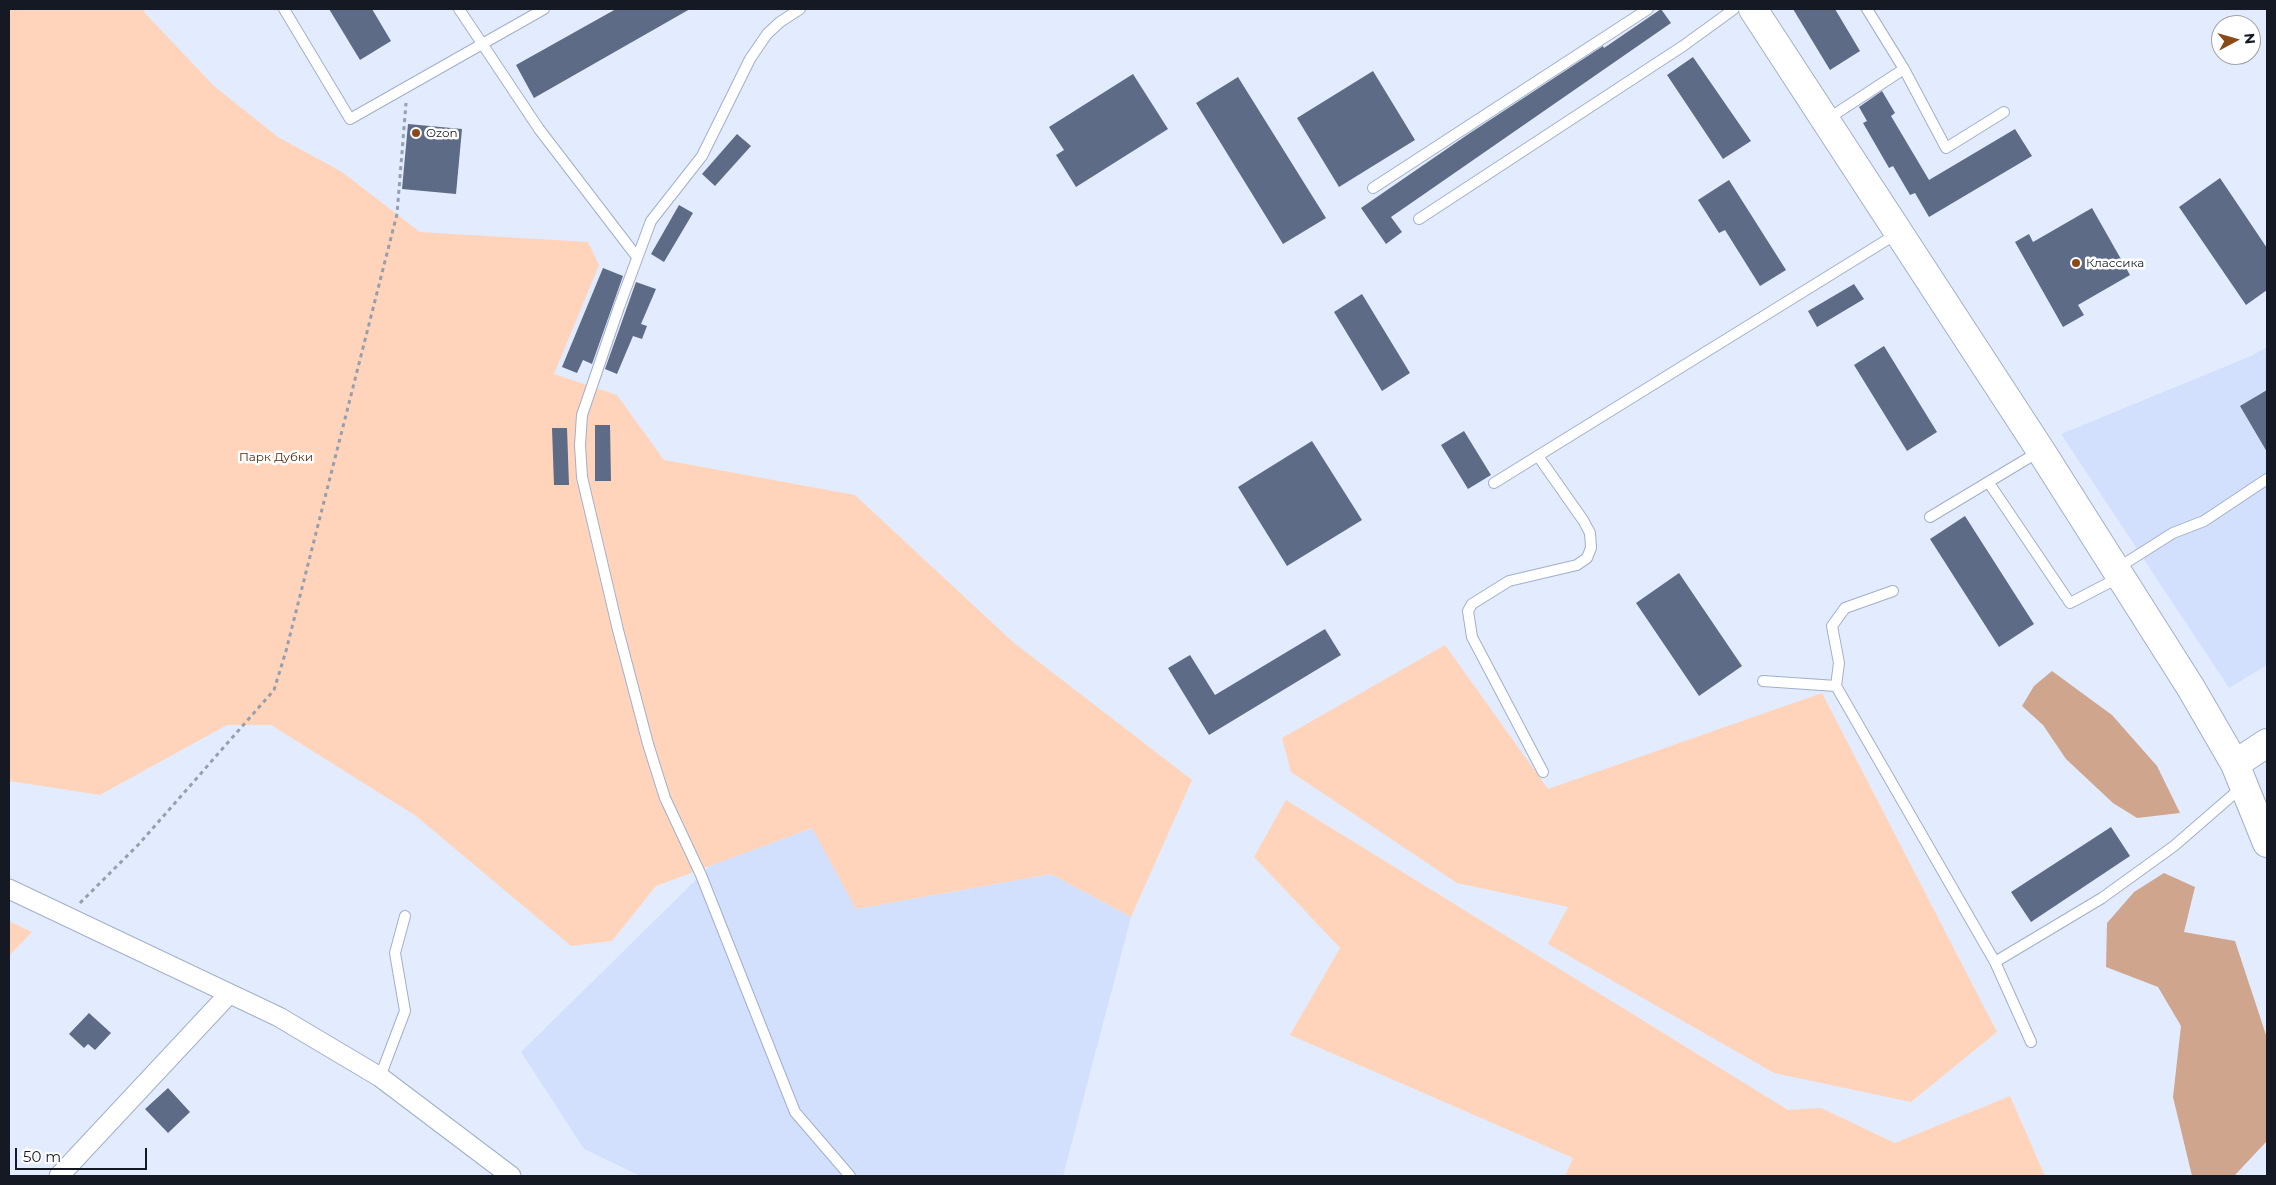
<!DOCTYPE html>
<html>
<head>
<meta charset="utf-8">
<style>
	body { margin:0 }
	#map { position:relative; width:2276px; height:1185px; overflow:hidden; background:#e2ecfe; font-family:Montserrat,sans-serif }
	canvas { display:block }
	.frame { position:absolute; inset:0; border:10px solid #141924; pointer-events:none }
	.north { position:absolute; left:2211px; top:15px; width:50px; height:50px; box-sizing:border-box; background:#fff; border:1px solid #a1a3a7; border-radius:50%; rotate:84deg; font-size:14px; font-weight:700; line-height:20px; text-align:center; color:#141924 }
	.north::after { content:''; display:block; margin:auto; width:18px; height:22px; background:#8c4918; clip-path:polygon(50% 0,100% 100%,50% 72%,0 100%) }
	.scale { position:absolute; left:15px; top:1148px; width:132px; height:22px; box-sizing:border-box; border:2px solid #141924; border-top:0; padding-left:6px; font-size:15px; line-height:18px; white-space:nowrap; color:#141924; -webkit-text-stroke:4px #fff; paint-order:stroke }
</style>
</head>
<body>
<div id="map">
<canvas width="2276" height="1185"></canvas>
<div class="frame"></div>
<div class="north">N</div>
<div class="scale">50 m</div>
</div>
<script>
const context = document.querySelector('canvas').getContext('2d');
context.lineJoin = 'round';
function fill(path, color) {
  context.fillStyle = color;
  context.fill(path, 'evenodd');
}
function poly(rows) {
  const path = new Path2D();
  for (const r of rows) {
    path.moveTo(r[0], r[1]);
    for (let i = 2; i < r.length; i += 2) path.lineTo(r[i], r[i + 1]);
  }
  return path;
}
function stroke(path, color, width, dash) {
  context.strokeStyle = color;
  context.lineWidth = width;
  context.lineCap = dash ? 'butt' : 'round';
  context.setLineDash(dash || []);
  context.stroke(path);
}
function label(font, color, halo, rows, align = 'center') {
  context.font = font + ' Montserrat,sans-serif';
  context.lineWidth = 5;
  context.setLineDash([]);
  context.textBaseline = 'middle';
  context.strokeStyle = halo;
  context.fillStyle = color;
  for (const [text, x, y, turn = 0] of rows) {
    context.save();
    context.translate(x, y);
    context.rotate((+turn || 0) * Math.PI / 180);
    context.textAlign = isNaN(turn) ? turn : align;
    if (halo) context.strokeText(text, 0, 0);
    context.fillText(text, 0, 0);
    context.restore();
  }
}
const built = poly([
	[2267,347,2267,665,2229,688,2061,434,2251,356],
	[813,828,856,909,1051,874,1131,917,1063,1176,640,1176,584,1149,521,1052,711,865]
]);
const green = poly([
	[9,9,145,9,144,12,214,86,278,137,342,172,420,232,588,242,599,265,554,374,617,395,664,460,855,495,1013,642,1192,780,1131,917,1051,874,856,909,812,828,656,886,612,941,571,946,416,816,271,725,227,725,100,795,9,781],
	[1445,645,1548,789,1822,693,1997,1032,1911,1102,1774,1073,1548,944,1568,907,1457,883,1291,772,1282,738],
	[1286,800,1788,1110,1821,1108,1895,1143,2010,1096,2045,1176,1565,1176,1573,1158,1290,1035,1340,948,1254,857],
	[9,921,32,932,9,956]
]);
const forest = poly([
	[2052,671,2112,715,2157,766,2180,813,2137,818,2113,803,2066,759,2043,725,2022,706,2034,686],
	[2164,873,2195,887,2184,932,2235,941,2267,1038,2267,1141,2235,1175,2192,1176,2173,1097,2181,1026,2158,987,2106,967,2107,923,2134,892]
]);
const building = poly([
	[329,9,372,9,391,41,360,60],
	[616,9,690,9,534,98,516,65],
	[1661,9,1671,23,1391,217,1402,232,1386,244,1361,208,1467,135,1603,46,1604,48],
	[1793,9,1835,9,1860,51,1830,70],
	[1693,57,1751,141,1723,159,1667,75],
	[1373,71,1415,140,1339,187,1297,118],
	[1133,74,1168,129,1076,187,1056,155,1064,150,1049,127],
	[1238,77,1326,218,1283,244,1196,103],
	[1882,91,1895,113,1891,116,1929,180,2015,129,2032,156,1929,217,1915,193,1910,195,1893,166,1889,168,1863,123,1867,121,1859,107],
	[408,124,462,129,456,194,402,189],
	[737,134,751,146,715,186,702,174],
	[2220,178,2267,248,2267,290,2246,305,2179,207],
	[1729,180,1786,270,1760,286,1725,230,1719,233,1698,200],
	[679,205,693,213,664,262,651,254],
	[2092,208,2130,275,2078,305,2084,315,2063,327,2015,242,2029,234,2033,242],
	[603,268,623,276,592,364,583,360,577,373,562,367],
	[636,282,656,289,641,324,647,326,642,339,633,336,617,374,605,369],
	[1854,284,1864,299,1817,327,1808,311],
	[1362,294,1410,373,1382,391,1334,312],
	[1884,346,1937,432,1907,451,1854,365],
	[2267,390,2267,452,2240,406],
	[595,425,610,425,611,481,595,481],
	[552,428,567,428,569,485,554,485],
	[1464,431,1491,475,1468,489,1441,445],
	[1312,441,1362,520,1287,566,1238,487],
	[1965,516,2034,624,1999,647,1930,539],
	[1679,573,1742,666,1699,696,1636,603],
	[1325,629,1341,655,1209,735,1168,668,1190,655,1215,695],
	[2111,827,2130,856,2031,922,2011,892],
	[89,1013,111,1033,95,1050,88,1044,84,1048,69,1034],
	[168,1088,190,1112,168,1133,145,1109]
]);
const path = poly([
	[80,903,139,844,274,690,286,651,397,214,406,103]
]);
const lane = poly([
	[284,9,350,119,544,9],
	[459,9,539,129,637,257],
	[800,9,780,22,767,34,750,59,702,156,651,221,619,307,582,415,580,445,582,477,618,630,648,744,665,798,701,875,795,1112,850,1176],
	[1867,9,1904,69],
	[1826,120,1904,69,1946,148,2004,112],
	[1373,188,1648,9],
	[1419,219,1683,46,1734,9],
	[1538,456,1583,520,1590,533,1591,548,1587,558,1577,565,1509,581,1472,604,1468,611,1472,637,1543,772],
	[1494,483,1898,233],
	[1989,483,2070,603,2120,577],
	[1930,517,2040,451],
	[2116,569,2173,533,2204,521,2267,479],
	[1763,681,1836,686,1995,962,2102,898,2174,846,2242,787],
	[1836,686,1839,663,1832,626,1845,608,1893,591],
	[1995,962,2031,1042],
	[380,1077,405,1011,395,953,405,916]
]);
const street = poly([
	[9,889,279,1017,380,1077,511,1176],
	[59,1176,228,995]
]);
const secondary = poly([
	[1753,9,2041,451,2191,688,2235,764,2267,843],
	[2235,764,2267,743]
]);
const markers = [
	[416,133,5,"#8c4918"],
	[2076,263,5,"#8c4918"]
];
const poiNames = [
	["Ozon",426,133],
	["Классика",2086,263]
];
const parkNames = [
	["Парк Дубки",276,457]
];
fill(built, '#d2e0fe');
fill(green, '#ffd4bb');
fill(forest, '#cfa68d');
fill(building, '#5e6b86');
stroke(lane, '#a1afcc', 12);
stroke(street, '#a1afcc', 21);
stroke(secondary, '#a1afcc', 30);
stroke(path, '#969fae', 3, [4, 4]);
stroke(lane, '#fff', 10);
stroke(street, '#fff', 19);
stroke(secondary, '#fff', 28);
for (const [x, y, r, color] of markers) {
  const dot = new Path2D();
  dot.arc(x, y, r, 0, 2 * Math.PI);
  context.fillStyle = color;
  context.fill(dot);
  stroke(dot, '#fff', 2);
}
label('12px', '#141924', '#fff', poiNames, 'left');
label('12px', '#50280b', '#fff', parkNames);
</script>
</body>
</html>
